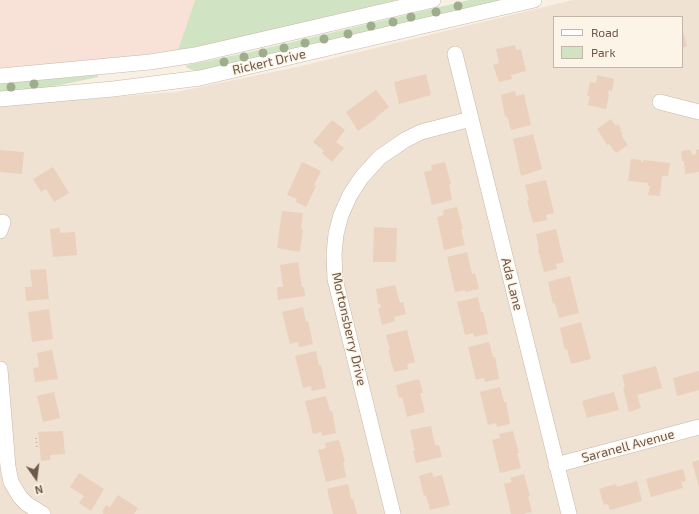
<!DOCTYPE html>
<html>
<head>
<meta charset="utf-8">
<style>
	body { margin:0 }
	#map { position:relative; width:699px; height:514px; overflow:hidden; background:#f8f0e2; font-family:"Exo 2",sans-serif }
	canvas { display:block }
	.legend { position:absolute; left:553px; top:16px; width:130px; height:52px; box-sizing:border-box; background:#fcf4e7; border:1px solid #c3b6a9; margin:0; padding:5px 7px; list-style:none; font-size:12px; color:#6d584c }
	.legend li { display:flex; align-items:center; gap:8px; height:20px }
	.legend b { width:20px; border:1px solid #c3b6a9 }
	.north { position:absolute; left:16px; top:458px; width:40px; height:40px; -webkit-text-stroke:3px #fcf4e7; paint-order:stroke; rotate:166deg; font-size:11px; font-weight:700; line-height:16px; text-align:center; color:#6d584c }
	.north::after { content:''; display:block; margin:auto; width:14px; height:18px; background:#6d584c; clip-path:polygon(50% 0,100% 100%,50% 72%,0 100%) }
</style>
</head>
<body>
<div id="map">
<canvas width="699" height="514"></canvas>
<ul class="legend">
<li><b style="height:5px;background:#fff"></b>Road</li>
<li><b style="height:11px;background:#d0e4c3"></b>Park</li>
</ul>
<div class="north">N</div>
</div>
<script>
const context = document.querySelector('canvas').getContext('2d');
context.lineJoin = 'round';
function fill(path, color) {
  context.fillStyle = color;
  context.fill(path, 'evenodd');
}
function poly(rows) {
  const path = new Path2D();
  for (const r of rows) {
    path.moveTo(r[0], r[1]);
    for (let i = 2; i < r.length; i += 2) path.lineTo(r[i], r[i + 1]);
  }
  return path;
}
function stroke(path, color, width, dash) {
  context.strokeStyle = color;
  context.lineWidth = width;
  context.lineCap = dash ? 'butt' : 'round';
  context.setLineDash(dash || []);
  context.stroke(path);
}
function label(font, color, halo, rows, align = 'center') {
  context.font = font + ' "Exo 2",sans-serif';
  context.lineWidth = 3;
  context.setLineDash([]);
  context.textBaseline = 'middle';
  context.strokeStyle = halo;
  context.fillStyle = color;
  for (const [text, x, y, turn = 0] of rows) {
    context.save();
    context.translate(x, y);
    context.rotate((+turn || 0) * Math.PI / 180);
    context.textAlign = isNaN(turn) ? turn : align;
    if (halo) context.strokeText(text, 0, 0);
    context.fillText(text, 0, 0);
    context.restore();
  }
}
const residential = poly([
	[573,0,699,0,699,514,0,514,0,106,176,92,297,67],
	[554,17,682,17,682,67,554,67]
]);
const commercial = poly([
	[0,0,195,0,178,50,132,57,0,68]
]);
const green = poly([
	[195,0,397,0,226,41,178,50],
	[469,0,507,0,199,71,192,70,186,67,187,65,192,64,246,53],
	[98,75,98,77,37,90,0,93,0,83]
]);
const building = poly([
	[682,27,687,46,682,48],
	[515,45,516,50,521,49,526,71,511,75,512,79,499,82,493,65,499,63,496,49],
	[426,74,431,95,399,104,394,82],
	[597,75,614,79,612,91,609,90,608,95,609,95,606,109,588,105,590,96,587,96,590,82,596,83],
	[376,90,389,107,376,117,377,118,358,131,346,112],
	[515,91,516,96,524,94,531,125,511,130,507,116,505,117,501,95],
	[611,119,616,126,618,124,621,129,620,130,623,134,621,135,628,145,616,153,609,144,607,145,597,129],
	[332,120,345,130,336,142,344,148,332,162,322,153,324,151,313,142],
	[533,134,542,169,521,176,513,139],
	[699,149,699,172,685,174,684,161,682,161,681,151,690,150,692,155,696,154,696,150],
	[0,150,24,152,22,174,0,172],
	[631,159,641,160,641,162,643,162,644,160,670,163,668,176,662,176,660,196,648,195,650,186,648,186,648,183,628,181],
	[302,162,321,171,314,185,316,186,306,207,296,202,297,199,287,195],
	[445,162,451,184,449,184,452,200,432,205,424,172,432,170,431,165],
	[53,167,69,193,54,202,46,189,41,192,33,179],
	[546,180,554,213,546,215,547,220,533,223,527,201,529,200,525,185],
	[457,207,463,229,461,229,465,245,444,250,437,217,444,215,443,210],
	[282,211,303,213,301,229,303,229,300,252,277,248],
	[374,227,397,228,396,262,373,262],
	[60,228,60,233,75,232,77,255,53,257,50,229],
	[556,229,564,262,556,264,557,269,544,272,538,250,539,249,536,234],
	[467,252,472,274,475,273,479,289,465,292,465,290,455,292,447,257],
	[298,262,302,287,304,287,305,296,278,300,277,287,283,287,280,265],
	[46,269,49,299,26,301,25,287,32,287,30,270],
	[570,276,579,313,559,318,555,303,553,304,548,282],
	[395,285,400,303,403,302,406,314,394,317,395,321,382,325,378,308,381,308,380,303,378,304,376,289],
	[478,297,481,312,483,312,488,334,474,337,473,333,465,335,457,302],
	[303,307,306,322,308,321,313,344,299,347,298,342,290,344,282,312],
	[49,309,53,339,32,342,28,312],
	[581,322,591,359,571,364,567,349,565,350,560,328],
	[407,330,415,362,407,364,408,369,394,372,388,350,390,350,386,335],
	[489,342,493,357,495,357,499,379,485,382,484,378,476,380,468,347],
	[52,350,58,379,35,382,33,368,39,367,37,353],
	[316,351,319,366,321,365,326,388,312,391,311,386,303,388,295,356],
	[656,366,662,388,637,395,641,408,629,412,623,388,625,387,622,375],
	[699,371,699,390,677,396,673,378],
	[419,379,423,393,420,393,425,412,407,417,402,397,399,398,396,385],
	[500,387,504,402,506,402,510,424,497,427,496,423,488,425,480,392],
	[54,392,60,418,43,422,37,396],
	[614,392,619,410,587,418,582,401],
	[326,396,330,411,332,411,336,433,322,436,321,432,313,434,305,401],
	[431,426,435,445,439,445,442,457,416,463,413,451,415,451,410,430],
	[63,431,65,454,50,455,50,460,41,461,38,432],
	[513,431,519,453,517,453,521,468,500,473,492,440,500,438,499,434],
	[339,440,345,462,343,462,346,477,326,482,318,450,326,448,325,443],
	[699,460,699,487,692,462],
	[683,469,686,481,681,482,683,488,651,497,646,479],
	[432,472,433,477,442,475,450,505,430,510,426,495,424,496,419,476],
	[79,473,104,489,91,511,79,503,84,496,70,487],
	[524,474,530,496,528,497,532,512,523,514,511,514,504,484,512,482,510,478],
	[637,481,642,501,610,510,608,504,604,505,599,489,616,484,617,487],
	[348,484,351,499,353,499,357,514,333,514,327,489],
	[118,495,138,508,134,514,104,514,102,512,106,505,110,507]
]);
const path = poly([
	[36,438,37,447,39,447]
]);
const minor = poly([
	[455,54,569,514],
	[0,76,150,62,195,55,433,0],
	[0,99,113,89,200,78,534,0],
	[660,102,699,112],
	[0,231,3,222],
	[0,369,8,467,11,482,20,497,27,504,43,514],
	[556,465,699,427],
	[393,514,335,279,334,254,336,234,341,215,350,195,361,178,380,157,405,140,421,132,471,119]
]);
const trees = [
	[458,6],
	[436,12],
	[411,17],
	[393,22],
	[371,26],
	[348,34],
	[324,39],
	[305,43],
	[284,48],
	[263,53],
	[244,57],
	[224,62],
	[34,84],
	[11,87]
];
const streetNames = [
	["Rickert Drive",269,62,-13],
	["Ada Lane",512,284,76],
	["Mortonsberry Drive",349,329,77],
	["Saranell Avenue",628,446,-15]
];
fill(residential, '#efe2d2');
fill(commercial, '#f8e1d7');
fill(green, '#d0e4c3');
fill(building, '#ead0bd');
stroke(minor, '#c7b8ab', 16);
stroke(path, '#ceb3a1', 2, [1, 3]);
stroke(minor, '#fff', 15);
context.fillStyle = '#9ead8e';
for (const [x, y] of trees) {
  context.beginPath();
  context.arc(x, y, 4.5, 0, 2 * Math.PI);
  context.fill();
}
label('13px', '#6d584c', '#fcf4e7', streetNames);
</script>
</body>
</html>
